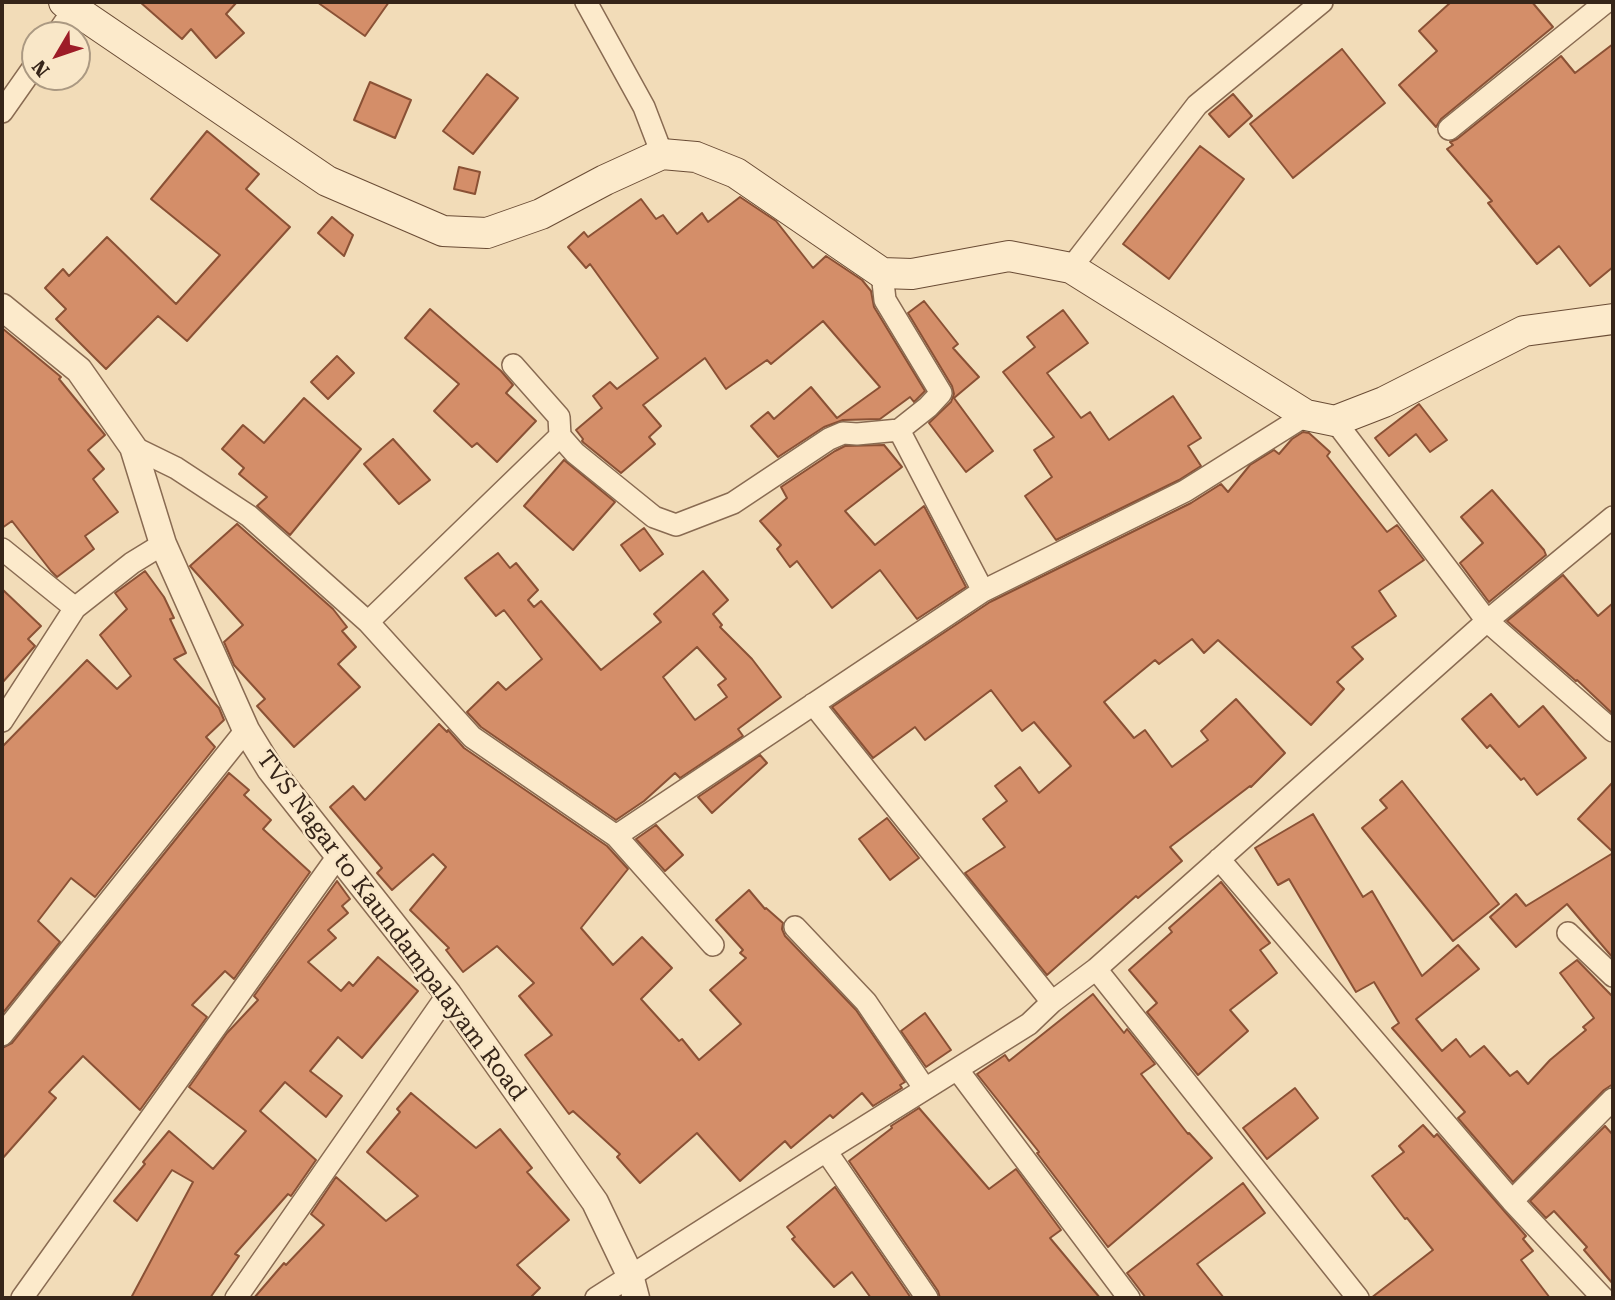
<!DOCTYPE html>
<html>
<head>
<meta charset="utf-8">
<style>
	body { margin:0 }
	#map { position:relative; width:1615px; height:1300px; overflow:hidden; background:#f2dcb8; font-family:"Roboto Serif",serif }
	canvas { display:block }
	.frame { position:absolute; inset:0; border:4px solid #362519; pointer-events:none }
	.north { position:absolute; left:21px; top:21px; width:70px; height:70px; box-sizing:border-box; background:#f9e7c8; border:2px solid #ab9982; border-radius:50%; rotate:231deg; font-size:19px; font-weight:700; line-height:28px; text-align:center; color:#362519 }
	.north::after { content:''; display:block; margin:auto; width:24px; height:32px; background:#9d1c27; clip-path:polygon(50% 0,100% 100%,50% 72%,0 100%) }
</style>
</head>
<body>
<div id="map">
<canvas width="1615" height="1300"></canvas>
<div class="frame"></div>
<div class="north">N</div>
</div>
<script>
const context = document.querySelector('canvas').getContext('2d');
context.lineJoin = 'round';
function fill(path, color) {
  context.fillStyle = color;
  context.fill(path, 'evenodd');
}
function poly(rows) {
  const path = new Path2D();
  for (const r of rows) {
    path.moveTo(r[0], r[1]);
    for (let i = 2; i < r.length; i += 2) path.lineTo(r[i], r[i + 1]);
  }
  return path;
}
function stroke(path, color, width, dash) {
  context.strokeStyle = color;
  context.lineWidth = width;
  context.lineCap = dash ? 'butt' : 'round';
  context.setLineDash(dash || []);
  context.stroke(path);
}
function label(font, color, halo, rows, align = 'center') {
  context.font = font + ' "Roboto Serif",serif';
  context.lineWidth = 5;
  context.setLineDash([]);
  context.textBaseline = 'middle';
  context.strokeStyle = halo;
  context.fillStyle = color;
  for (const [text, x, y, turn = 0] of rows) {
    context.save();
    context.translate(x, y);
    context.rotate((+turn || 0) * Math.PI / 180);
    context.textAlign = isNaN(turn) ? turn : align;
    if (halo) context.strokeText(text, 0, 0);
    context.fillText(text, 0, 0);
    context.restore();
  }
}
const building = poly([
	[140,2,237,2,226,14,244,33,216,58,191,29,182,39,140,2],
	[317,2,389,2,365,36,317,2],
	[1451,2,1532,2,1553,27,1441,119,1436,127,1399,85,1437,51,1419,31,1451,2],
	[1613,44,1613,267,1590,286,1559,246,1537,264,1488,203,1492,201,1447,149,1453,145,1450,142,1457,139,1561,56,1575,73,1613,44],
	[1342,49,1385,103,1293,178,1250,124,1342,49],
	[487,74,518,98,473,154,443,131,487,74],
	[370,82,411,100,395,138,354,120,370,82],
	[1233,94,1252,116,1229,137,1209,114,1233,94],
	[207,131,259,174,246,189,290,227,187,341,158,316,106,369,56,319,66,309,45,288,63,269,69,276,107,237,176,304,220,255,151,199,207,131],
	[1200,146,1244,179,1169,279,1123,244,1200,146],
	[459,167,480,172,475,194,454,189,459,167],
	[740,197,776,221,813,268,826,256,862,280,871,291,874,307,925,391,914,402,910,397,880,419,843,420,824,427,778,457,751,426,768,412,774,419,811,387,837,418,880,387,823,321,771,364,767,360,726,389,705,358,643,405,661,426,649,437,655,444,621,473,584,443,582,441,583,439,576,430,602,408,593,396,610,382,617,389,658,358,590,264,586,268,568,247,584,232,588,237,641,199,656,219,663,215,677,234,702,213,708,222,740,197],
	[332,217,353,235,344,256,318,233,332,217],
	[924,301,958,344,953,348,979,377,954,398,993,451,966,472,929,423,951,402,954,394,952,386,908,313,924,301],
	[430,309,501,371,513,385,506,393,536,421,497,462,477,443,472,447,434,411,459,384,405,338,430,309],
	[1063,310,1088,343,1047,373,1081,418,1090,412,1109,440,1173,396,1201,438,1188,446,1201,466,1179,480,1056,540,1025,496,1052,477,1034,450,1054,437,1003,372,1035,347,1027,337,1063,310],
	[2,328,61,377,59,379,105,435,88,450,104,469,93,479,118,512,85,536,94,549,57,577,51,571,12,521,2,528,2,328],
	[337,356,354,373,328,399,311,382,337,356],
	[304,398,361,449,290,535,257,506,267,497,239,474,244,468,222,449,243,425,264,443,304,398],
	[1419,404,1447,440,1430,452,1416,434,1389,456,1375,438,1419,404],
	[1303,432,1309,433,1330,452,1327,456,1387,532,1397,525,1424,560,1379,591,1396,616,1352,647,1363,659,1337,682,1344,689,1311,725,1218,640,1204,653,1192,639,1159,664,1155,660,1104,702,1134,738,1145,730,1172,767,1208,740,1201,731,1236,699,1285,753,1251,787,1250,786,1170,847,1182,861,1138,898,1136,896,1047,975,965,873,1005,847,983,819,1007,801,995,786,1020,767,1039,793,1071,766,1034,722,1022,731,991,690,925,740,915,727,873,758,832,707,990,602,1191,503,1221,484,1228,492,1250,465,1274,450,1279,454,1292,439,1303,432],
	[393,439,430,480,399,504,364,464,393,439],
	[884,445,902,467,845,511,875,545,924,506,966,587,917,619,880,570,832,608,797,561,790,567,777,549,781,545,760,521,787,498,781,487,835,451,845,446,884,445],
	[564,460,615,502,573,550,524,506,564,460],
	[1492,490,1544,550,1546,555,1489,602,1460,563,1483,543,1461,517,1492,490],
	[237,524,333,609,347,627,342,631,356,647,338,664,360,687,294,747,257,706,265,699,234,665,224,642,243,625,190,566,237,524],
	[644,528,663,554,640,571,621,545,644,528],
	[498,553,510,568,516,563,538,590,528,600,534,607,541,601,601,670,661,622,654,614,703,571,728,600,713,614,722,625,720,627,752,659,781,697,738,729,743,736,680,778,675,773,644,801,616,820,481,727,467,712,498,682,506,690,542,659,504,610,496,616,465,578,498,553],
	[697,647,726,679,718,685,727,697,695,720,663,677,697,647],
	[145,571,164,597,174,618,170,619,186,653,174,659,219,708,224,720,206,737,215,747,95,897,71,878,38,921,60,942,2,1014,2,747,87,660,117,689,131,676,100,635,127,609,115,593,145,571],
	[1563,575,1598,616,1613,603,1613,714,1577,680,1576,681,1507,621,1563,575],
	[2,589,41,626,28,639,35,646,34,647,2,683,2,589],
	[1491,694,1519,727,1543,706,1586,758,1537,795,1524,778,1521,780,1490,745,1487,748,1462,719,1491,694],
	[439,724,447,732,448,730,464,748,607,846,628,869,581,928,613,965,642,937,672,968,641,999,679,1041,682,1039,699,1060,741,1024,710,990,746,958,740,953,743,950,716,920,749,890,765,909,766,908,783,923,782,929,785,936,856,1010,905,1082,900,1085,902,1088,873,1106,862,1093,833,1118,830,1115,791,1148,785,1141,740,1181,697,1133,640,1183,617,1157,620,1154,573,1111,569,1114,525,1055,552,1035,519,996,534,983,497,946,463,972,446,950,449,948,410,910,446,867,433,854,392,890,377,873,382,868,330,807,353,786,365,800,439,724],
	[760,755,767,763,712,813,698,797,760,755],
	[229,773,249,790,244,795,271,820,263,829,310,872,234,979,225,971,192,1005,207,1017,140,1110,83,1056,49,1092,56,1098,2,1159,2,1048,12,1043,229,773],
	[1402,781,1499,904,1453,941,1362,828,1387,808,1380,800,1402,781],
	[1613,782,1613,852,1578,819,1613,782],
	[1313,814,1363,897,1372,891,1422,976,1458,945,1479,969,1416,1019,1442,1051,1456,1039,1470,1057,1484,1046,1510,1076,1517,1071,1528,1084,1550,1060,1586,1030,1583,1027,1594,1018,1560,973,1577,960,1613,997,1613,1084,1604,1090,1513,1182,1458,1118,1465,1112,1392,1028,1399,1023,1374,982,1356,992,1289,879,1278,885,1255,848,1313,814],
	[887,818,919,858,890,880,859,839,887,818],
	[656,825,683,855,665,871,636,839,656,825],
	[1613,853,1613,958,1567,904,1516,947,1490,917,1516,894,1526,906,1613,853],
	[337,881,350,899,342,906,348,913,328,930,336,938,308,962,341,991,349,982,353,986,378,957,418,991,362,1058,338,1037,310,1071,342,1096,326,1117,285,1082,260,1111,316,1160,291,1196,288,1194,235,1254,239,1256,210,1298,131,1298,193,1182,172,1170,137,1221,114,1201,145,1164,143,1162,169,1131,213,1169,246,1131,189,1087,227,1033,258,1000,254,996,337,881],
	[1221,882,1270,943,1260,950,1277,973,1230,1010,1248,1031,1198,1075,1147,1012,1157,1003,1129,970,1172,932,1169,928,1221,882],
	[1093,994,1124,1033,1127,1029,1155,1064,1141,1074,1188,1134,1189,1133,1212,1158,1108,1247,1037,1153,1039,1152,977,1074,1005,1055,1009,1061,1093,994],
	[925,1013,951,1050,926,1067,901,1031,925,1013],
	[1295,1088,1318,1118,1267,1159,1243,1128,1295,1088],
	[411,1093,476,1148,500,1129,532,1168,527,1172,569,1220,517,1265,540,1288,530,1298,254,1298,284,1263,286,1265,324,1225,311,1214,336,1177,386,1221,418,1196,367,1152,400,1112,397,1109,411,1093],
	[919,1108,989,1189,1016,1169,1061,1230,1050,1238,1100,1298,940,1298,938,1291,849,1161,892,1128,891,1126,919,1108],
	[1423,1125,1434,1137,1437,1134,1526,1236,1523,1239,1533,1251,1521,1260,1550,1298,1371,1298,1433,1250,1407,1218,1405,1219,1372,1176,1404,1152,1399,1146,1423,1125],
	[1605,1126,1613,1135,1613,1284,1584,1250,1587,1247,1554,1211,1546,1218,1530,1201,1605,1126],
	[1243,1183,1265,1213,1197,1264,1224,1298,1146,1298,1127,1273,1243,1183],
	[835,1187,911,1298,871,1298,852,1272,834,1287,792,1239,795,1237,787,1227,835,1187]
]);
const minor = poly([
	[586,2,644,107,662,154],
	[56,35,74,9],
	[2,112,35,65],
	[1449,129,1606,2],
	[1071,268,1197,105,1322,2],
	[882,273,885,300,941,393,928,407,899,430,983,591],
	[513,365,559,417,560,436,575,453,654,517,676,525,733,503,829,439,843,433,857,434,899,430],
	[133,447,176,468,249,516,368,622,472,737,616,836,983,591,1185,491,1306,415],
	[1613,517,1487,621,1613,731],
	[2,549,75,608],
	[368,622,560,436],
	[813,704,1052,1002],
	[2,721,75,608,132,563,163,544],
	[616,836,713,945],
	[1219,859,1512,1201,1603,1298],
	[795,927,866,1002,925,1089],
	[1568,933,1613,976],
	[1096,969,1358,1298],
	[2,1035,246,730],
	[957,1069,1129,1298],
	[826,1151,927,1298],
	[1512,1201,1613,1099],
	[22,1298,338,856],
	[236,1298,448,994],
	[596,1298,826,1151,1029,1024,1052,1002,1096,969,1487,621,1335,421]
]);
const tertiary = poly([
	[2,307,79,370,133,447,163,544,246,730,270,769,448,994,595,1202,630,1275,636,1298]
]);
const secondary = poly([
	[64,2,327,181,443,231,487,233,541,214,605,180,662,154,696,157,736,173,882,273,912,274,1009,256,1071,268,1306,415,1335,421,1384,402,1524,331,1613,319]
]);
const streetNames = [
	["TVS Nagar to Kaundampalayam Road",391,926,53]
];
fill(building, '#d48e69');
stroke(building, '#8a5135', 2);
stroke(minor, '#896b52', 24);
stroke(tertiary, '#896b52', 29);
stroke(secondary, '#6a4c35', 32);
stroke(minor, '#fceacb', 21);
stroke(tertiary, '#fceacb', 26);
stroke(secondary, '#fceacb', 30);
label('24px', '#362519', '#f9e7c8', streetNames);
</script>
</body>
</html>
